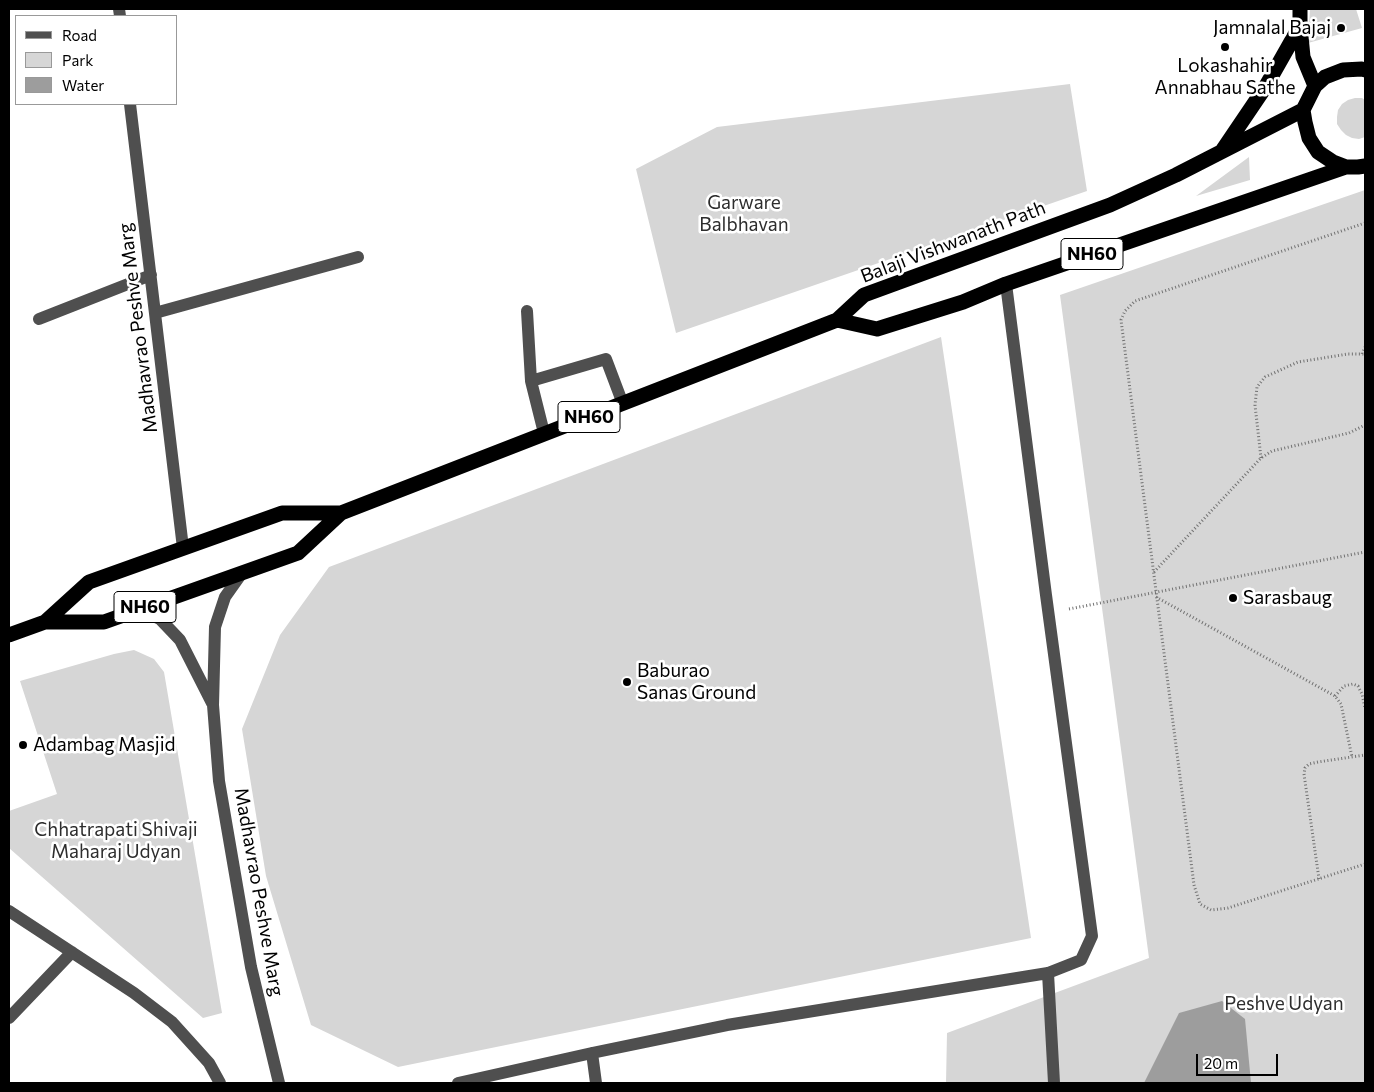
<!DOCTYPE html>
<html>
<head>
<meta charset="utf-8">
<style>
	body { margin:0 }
	#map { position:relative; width:1374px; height:1092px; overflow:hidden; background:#fff; font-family:Commissioner,sans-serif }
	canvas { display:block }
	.frame { position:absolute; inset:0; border:10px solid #000; pointer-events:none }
	.legend { position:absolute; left:15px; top:15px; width:162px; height:90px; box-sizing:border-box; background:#fff; border:1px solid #999; margin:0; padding:6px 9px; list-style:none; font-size:15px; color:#000 }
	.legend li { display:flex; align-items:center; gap:10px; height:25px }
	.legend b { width:25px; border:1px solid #999 }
	.scale { position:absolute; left:1196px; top:1054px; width:82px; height:22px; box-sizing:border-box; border:2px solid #000; border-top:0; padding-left:6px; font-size:15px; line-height:18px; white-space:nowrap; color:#000; -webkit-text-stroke:4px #fff; paint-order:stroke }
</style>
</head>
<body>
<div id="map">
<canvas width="1374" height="1092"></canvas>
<div class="frame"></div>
<ul class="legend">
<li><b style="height:6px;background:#4f4f4f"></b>Road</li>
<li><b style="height:14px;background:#d6d6d6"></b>Park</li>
<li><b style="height:14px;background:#9d9d9d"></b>Water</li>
</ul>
<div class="scale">20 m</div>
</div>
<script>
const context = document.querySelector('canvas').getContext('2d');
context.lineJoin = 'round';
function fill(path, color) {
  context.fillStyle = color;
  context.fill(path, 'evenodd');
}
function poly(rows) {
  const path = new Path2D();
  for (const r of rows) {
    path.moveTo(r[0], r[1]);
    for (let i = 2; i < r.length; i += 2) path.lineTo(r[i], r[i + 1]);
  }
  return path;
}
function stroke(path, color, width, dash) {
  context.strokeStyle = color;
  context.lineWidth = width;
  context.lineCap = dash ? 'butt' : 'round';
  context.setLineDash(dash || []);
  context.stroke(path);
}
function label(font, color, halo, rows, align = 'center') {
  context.font = font + ' Commissioner,sans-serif';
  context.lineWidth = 5;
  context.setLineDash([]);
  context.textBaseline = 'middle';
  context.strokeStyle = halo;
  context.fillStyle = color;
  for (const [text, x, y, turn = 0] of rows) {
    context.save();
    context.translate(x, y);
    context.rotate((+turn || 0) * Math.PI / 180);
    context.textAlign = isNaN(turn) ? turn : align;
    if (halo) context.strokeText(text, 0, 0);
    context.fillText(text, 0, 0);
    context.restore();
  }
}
const green = poly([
	[1310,9,1356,9,1362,28,1308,43],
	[1070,84,1087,191,676,333,636,169,717,127],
	[1355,98,1362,98,1365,100,1365,137,1359,139,1352,138,1346,135,1341,130,1337,124,1337,117,1338,110,1342,104,1348,100],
	[1249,157,1250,180,1196,196],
	[1365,190,1365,1083,946,1083,947,1033,1149,958,1060,295],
	[941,337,1031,938,398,1067,311,1025,266,876,242,729,280,635,329,567],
	[134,650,154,659,164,672,222,1013,203,1018,9,848,9,811,57,794,20,681,114,654]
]);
const water = poly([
	[1222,1001,1245,1019,1251,1083,1144,1083,1179,1013]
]);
const path = poly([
	[1365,223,1135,301,1125,311,1121,320,1194,885,1200,904,1211,910,1228,908,1365,864],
	[1362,354,1365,347],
	[1261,458,1255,405,1257,387,1265,377,1298,362,1348,354,1365,354],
	[1154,572,1261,458,1272,451,1349,433,1365,425],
	[1156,597,1335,696,1341,704,1352,757],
	[1069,609,1365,552],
	[1335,696,1344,686,1353,684,1358,686,1362,694,1365,708],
	[1319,879,1304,774,1305,768,1309,764,1318,762,1365,755]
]);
const minor = poly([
	[119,9,120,16],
	[130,104,183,548],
	[527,311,531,381,544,433],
	[155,313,358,257],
	[39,319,151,275],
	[531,381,606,359,623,404],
	[242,573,225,597,215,627,213,705,219,781,251,967,279,1083],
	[139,609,160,619,180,640,212,703],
	[9,911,134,993,172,1022,209,1063,220,1083],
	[1048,973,1054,1083],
	[9,1018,72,952],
	[592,1053,596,1083],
	[458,1083,592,1053,727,1025,1048,973,1081,960,1092,936,1046,595,1006,284]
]);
const highway = poly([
	[1300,9,1300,26,1303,57,1315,86],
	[1365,70,1362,69,1343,70,1325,77,1315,86,1303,110,1305,122,1309,138,1318,152,1333,162,1346,167,1358,167,1365,166],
	[1222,151,1266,86,1300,26],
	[837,320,877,329,963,302,1006,284,1346,167],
	[45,622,89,582,282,513,341,513],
	[9,635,45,622,104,622,298,553,341,513,837,320,864,295,1110,205,1176,175,1303,110]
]);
const markers = [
	[1341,28,5,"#000"],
	[1225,47,5,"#000"],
	[1233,598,5,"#000"],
	[627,682,5,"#000"],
	[23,745,5,"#000"]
];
const shields = [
	[1092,254,62],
	[589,417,62],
	[145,607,62]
];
const shieldNames = [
	["NH60",1092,254],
	["NH60",589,417],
	["NH60",145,607]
];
const poiNames = [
	["Jamnalal Bajaj",1331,28,"right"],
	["Lokashahir",1225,66,"center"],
	["Annabhau Sathe",1225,88,"center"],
	["Sarasbaug",1243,598],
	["Baburao",637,671],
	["Sanas Ground",637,693],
	["Adambag Masjid",33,745]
];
const parkNames = [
	["Garware",744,203],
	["Balbhavan",744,225],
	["Chhatrapati Shivaji",116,830],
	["Maharaj Udyan",116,852],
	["Peshve Udyan",1284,1004]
];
const streetNames = [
	["Balaji Vishwanath Path",953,242,-21],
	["Madhavrao Peshve Marg",138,328,-97],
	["Madhavrao Peshve Marg",259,892,80]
];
fill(green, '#d6d6d6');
fill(water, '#9d9d9d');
stroke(path, '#717171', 3, [1, 2.5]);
stroke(minor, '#4f4f4f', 12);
stroke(highway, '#000', 15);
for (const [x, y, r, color] of markers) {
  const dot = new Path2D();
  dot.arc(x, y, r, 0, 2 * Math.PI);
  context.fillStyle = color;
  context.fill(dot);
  stroke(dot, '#fff', 2);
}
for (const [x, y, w] of shields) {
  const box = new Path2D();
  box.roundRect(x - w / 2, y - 15.5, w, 31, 4);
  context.fillStyle = '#fff';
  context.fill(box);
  stroke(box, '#000', 1);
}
label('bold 18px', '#000', null, shieldNames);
label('19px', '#000', '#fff', poiNames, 'left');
label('19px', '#2d2d2d', '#fff', parkNames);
label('19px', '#000', '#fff', streetNames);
</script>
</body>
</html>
